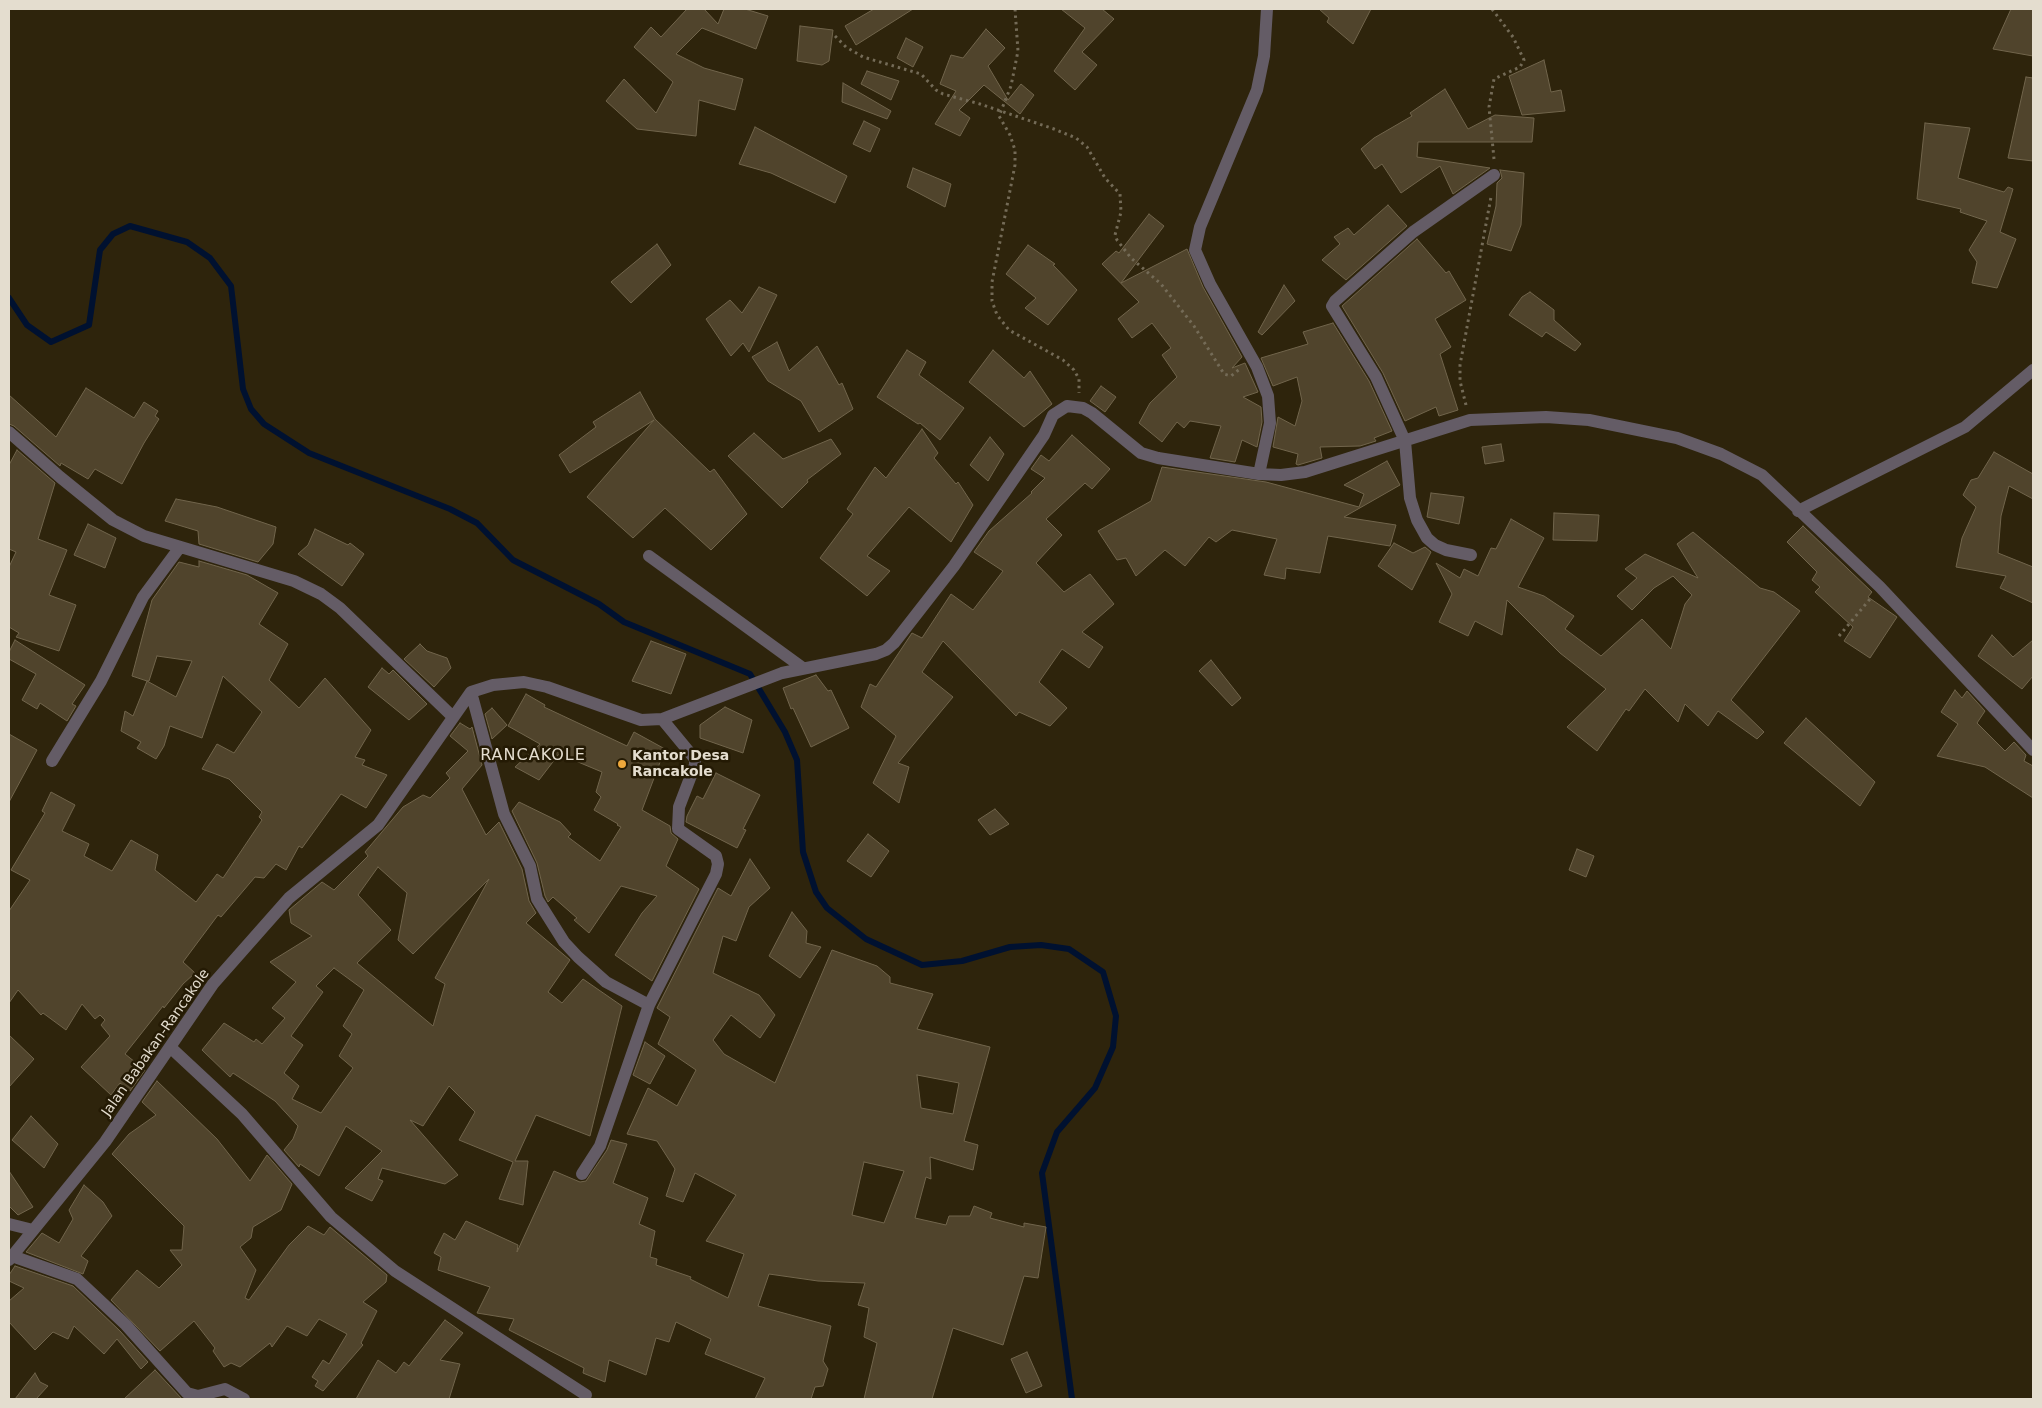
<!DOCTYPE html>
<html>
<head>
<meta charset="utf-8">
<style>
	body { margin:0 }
	#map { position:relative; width:2042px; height:1408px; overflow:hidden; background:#2e240c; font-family:"DejaVu Sans",sans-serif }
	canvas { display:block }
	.frame { position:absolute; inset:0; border:10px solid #e4ddcf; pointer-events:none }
</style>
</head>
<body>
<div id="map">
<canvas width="2042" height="1408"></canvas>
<div class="frame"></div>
</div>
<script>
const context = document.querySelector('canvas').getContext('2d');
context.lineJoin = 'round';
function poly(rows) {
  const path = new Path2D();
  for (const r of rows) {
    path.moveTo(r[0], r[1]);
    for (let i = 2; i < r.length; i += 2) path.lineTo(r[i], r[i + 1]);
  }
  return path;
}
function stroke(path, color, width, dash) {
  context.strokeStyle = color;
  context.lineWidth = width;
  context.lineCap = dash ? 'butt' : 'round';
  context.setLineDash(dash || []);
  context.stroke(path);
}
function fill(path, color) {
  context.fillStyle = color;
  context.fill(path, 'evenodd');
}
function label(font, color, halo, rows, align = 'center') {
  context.font = font + ' "DejaVu Sans",sans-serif';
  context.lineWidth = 5;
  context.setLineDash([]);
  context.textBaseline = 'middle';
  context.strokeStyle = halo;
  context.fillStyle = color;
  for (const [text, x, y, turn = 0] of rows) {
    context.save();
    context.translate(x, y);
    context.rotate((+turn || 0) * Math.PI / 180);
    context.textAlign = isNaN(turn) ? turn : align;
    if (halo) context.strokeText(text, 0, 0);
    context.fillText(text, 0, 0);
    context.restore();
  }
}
const stream = poly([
	[9,298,27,325,51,342,89,325,100,250,113,234,130,226,187,242,210,258,231,286,243,389,251,409,264,424,309,453,450,509,477,523,513,560,599,604,624,622,750,674,785,732,797,760,803,852,816,892,827,908,866,939,922,965,962,961,1010,947,1041,945,1069,949,1103,972,1116,1016,1113,1047,1095,1088,1057,1132,1042,1173,1072,1399]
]);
const building = poly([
	[687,9,704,9,718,24,724,9,745,9,768,16,756,49,702,28,676,54,704,68,743,79,735,110,699,100,696,136,637,129,606,101,624,79,656,113,673,82,634,47,651,27,661,37,687,9],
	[874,9,913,9,856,45,845,26,874,9],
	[1061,9,1102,9,1114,19,1082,52,1097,65,1075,90,1054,71,1085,28,1061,9],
	[1319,9,1371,9,1353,44,1327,22,1329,18,1319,9],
	[2011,9,2033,9,2033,56,1993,49,2011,9],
	[800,26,833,30,829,61,822,65,797,61,800,26],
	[986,29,1005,48,988,66,1008,100,1021,84,1034,95,1020,114,984,85,959,110,970,118,960,136,935,124,956,91,940,84,951,55,963,58,986,29],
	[906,38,923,47,913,67,897,58,906,38],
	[1544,60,1551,92,1561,90,1565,111,1522,115,1509,76,1544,60],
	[867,71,899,81,891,100,861,84,867,71],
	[2026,77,2033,78,2033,161,2008,158,2026,77],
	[843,83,891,111,887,119,842,102,843,83],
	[1445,89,1468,129,1495,115,1534,118,1532,142,1418,142,1417,157,1490,168,1453,194,1440,166,1401,193,1382,164,1375,169,1361,149,1374,138,1412,116,1410,113,1445,89],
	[864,121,880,129,870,152,853,144,864,121],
	[1925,123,1970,128,1958,178,2004,192,2008,187,2013,189,2000,232,2016,239,1997,288,1972,283,1977,262,1969,250,1987,221,1960,212,1961,209,1917,199,1925,123],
	[755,127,847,176,835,203,771,173,739,164,755,127],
	[913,168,951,184,945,207,907,187,913,168],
	[1500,170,1524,173,1521,225,1511,251,1487,244,1496,206,1497,183,1502,178,1500,170],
	[1388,205,1407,226,1346,280,1322,260,1340,244,1334,237,1348,228,1354,235,1388,205],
	[1149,214,1164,226,1121,283,1187,249,1203,287,1242,357,1232,368,1245,363,1258,392,1243,397,1261,407,1262,422,1257,447,1242,440,1235,462,1210,458,1221,426,1190,421,1184,428,1177,422,1162,442,1139,423,1150,403,1177,377,1162,355,1171,348,1152,323,1132,338,1118,319,1139,302,1102,264,1116,251,1119,253,1149,214],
	[1417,239,1446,273,1449,271,1466,300,1435,319,1451,347,1440,354,1458,410,1439,416,1436,407,1405,421,1383,373,1342,306,1417,239],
	[657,244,671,265,631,303,611,282,657,244],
	[1028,245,1055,264,1053,265,1077,290,1048,325,1025,308,1036,298,1006,274,1028,245],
	[1284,285,1295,301,1262,335,1258,332,1284,285],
	[759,287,777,295,749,352,743,343,731,356,706,319,730,300,742,313,759,287],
	[1530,292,1554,310,1554,320,1581,344,1575,351,1546,332,1542,337,1509,315,1522,297,1530,292],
	[1333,323,1369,381,1392,431,1374,438,1376,441,1360,446,1320,447,1322,458,1298,465,1296,464,1298,454,1273,447,1278,417,1295,426,1302,401,1297,377,1273,386,1261,358,1308,344,1303,332,1333,323],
	[777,342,789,371,817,346,839,385,842,383,853,409,819,432,801,401,768,381,752,357,777,342],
	[907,350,926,362,919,375,964,408,940,440,920,423,918,424,877,397,907,350],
	[993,350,1024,378,1030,371,1052,404,1024,427,969,382,993,350],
	[1101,386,1116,397,1105,412,1090,401,1101,386],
	[86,388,134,418,144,402,158,411,155,416,159,419,144,443,122,484,95,469,88,479,61,463,60,466,14,426,9,424,9,395,56,437,86,388],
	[640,392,655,419,710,472,714,469,747,514,711,550,665,508,633,538,587,497,654,420,570,473,559,455,596,427,593,422,640,392],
	[922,429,938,453,934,458,956,484,958,482,973,505,951,542,909,507,867,556,890,571,867,596,820,558,853,514,847,509,875,467,886,478,922,429],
	[754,433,783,459,831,439,841,454,807,480,808,482,782,508,728,456,754,433],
	[1072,435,1110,469,1092,489,1085,483,1046,519,1062,535,1036,563,1064,592,1090,574,1114,604,1082,632,1103,647,1089,668,1062,649,1039,682,1067,708,1050,726,1019,712,1016,716,943,641,922,672,953,697,898,763,909,767,899,803,873,783,896,736,861,707,870,684,876,687,912,633,922,638,951,594,973,610,1003,571,974,552,989,531,1032,493,1031,492,1045,478,1031,469,1041,455,1049,461,1072,435],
	[990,437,1004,454,988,481,970,465,990,437],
	[1501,444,1504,461,1485,464,1482,447,1501,444],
	[17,450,55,483,38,539,67,550,49,595,76,605,59,651,16,637,19,633,9,627,9,567,16,552,9,549,9,465,17,450],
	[1994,452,2033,474,2033,499,2009,486,2001,516,1998,553,2033,567,2033,603,2000,588,2006,576,1956,567,1962,538,1976,507,1963,495,1971,480,1978,478,1994,452],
	[1387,461,1400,485,1344,517,1396,525,1390,546,1328,536,1320,573,1286,568,1285,579,1264,575,1277,539,1232,530,1216,542,1209,537,1185,566,1165,550,1136,576,1126,558,1117,560,1098,531,1151,501,1162,467,1266,482,1359,507,1364,494,1344,485,1387,461],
	[1431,493,1464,497,1459,524,1427,517,1431,493],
	[176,499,217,507,276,527,273,544,258,562,199,544,198,531,165,521,176,499],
	[1554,513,1599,515,1597,541,1553,540,1554,513],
	[1511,519,1544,538,1518,587,1544,596,1574,616,1565,629,1601,656,1642,619,1671,649,1685,604,1692,595,1673,576,1654,588,1632,610,1617,596,1637,578,1625,569,1645,554,1698,578,1677,544,1693,532,1760,588,1774,592,1800,611,1731,700,1764,732,1757,739,1718,711,1708,726,1685,704,1678,722,1645,689,1629,711,1626,709,1597,751,1567,727,1606,689,1560,653,1507,600,1502,635,1475,621,1468,636,1439,622,1452,594,1436,563,1460,578,1464,569,1478,576,1491,548,1496,549,1511,519],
	[88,524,116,538,105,568,74,555,88,524],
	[1803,526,1872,592,1868,597,1897,617,1870,658,1844,641,1853,627,1815,592,1820,587,1812,580,1817,572,1787,542,1803,526],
	[315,529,348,545,350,543,364,554,342,586,298,554,308,545,315,529],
	[1394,543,1413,553,1425,547,1431,552,1412,590,1378,566,1394,543],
	[199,561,247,575,278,593,259,624,288,644,269,680,299,708,325,678,371,730,355,757,365,760,362,765,387,775,366,808,341,794,302,848,299,846,286,870,276,864,264,878,255,877,221,917,218,915,183,962,195,973,183,984,164,1008,163,1006,125,1054,145,1070,130,1091,120,1083,111,1095,81,1067,110,1036,101,1025,105,1020,100,1015,95,1019,82,1004,66,1030,43,1013,41,1015,18,990,9,1003,9,911,30,880,11,870,45,813,42,811,51,792,75,805,62,831,89,844,84,856,112,871,131,840,158,855,155,870,196,902,217,874,223,878,262,820,259,817,262,812,229,779,202,769,217,744,234,753,262,712,223,676,202,738,170,726,164,746,156,759,137,748,141,742,121,731,125,711,133,716,147,681,132,676,152,600,179,562,199,567,199,561],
	[157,656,192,661,176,697,147,681,149,681,157,656],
	[1992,635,2013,657,2033,640,2033,676,2022,689,1978,656,1992,635],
	[15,640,85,685,72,704,76,706,67,721,40,703,37,709,22,700,36,674,9,659,9,652,15,640],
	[651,641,686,654,671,694,632,681,651,641],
	[420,644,427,651,447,658,451,668,434,687,404,659,420,644],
	[1211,660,1241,698,1232,706,1199,671,1211,660],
	[382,668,389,674,393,670,427,704,409,720,368,687,382,668],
	[816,675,828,691,831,690,849,728,811,747,793,708,791,709,783,688,816,675],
	[1955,690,1962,698,1967,691,1985,711,1977,723,2005,751,2014,742,2026,755,2024,761,2033,766,2033,798,1985,767,1937,756,1958,724,1941,712,1955,690],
	[526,694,545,705,544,707,627,746,634,732,665,749,642,810,670,826,671,833,678,839,666,866,699,889,652,981,615,955,642,913,657,896,621,886,589,933,574,920,577,918,553,897,548,902,545,896,537,863,512,811,519,802,560,822,571,834,568,837,600,861,621,827,617,825,618,824,594,810,601,797,596,792,602,772,559,754,539,780,515,767,540,744,508,726,526,694],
	[725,707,752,720,743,753,700,738,700,725,725,707],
	[492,708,507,725,492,739,485,714,492,708],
	[1806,718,1875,782,1860,806,1784,743,1806,718],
	[460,723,470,729,472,727,482,765,462,789,486,835,499,822,522,869,529,901,536,913,526,923,570,960,548,992,562,1003,583,979,622,1006,590,1136,536,1115,515,1161,528,1161,523,1205,499,1199,513,1162,459,1140,475,1112,449,1086,423,1126,410,1120,458,1175,445,1184,382,1168,378,1179,383,1181,372,1201,345,1188,382,1151,346,1126,319,1176,300,1164,299,1167,284,1150,293,1139,298,1126,275,1101,233,1073,230,1077,202,1050,224,1023,254,1042,256,1039,262,1044,285,1018,272,1008,296,982,270,962,312,936,291,923,289,910,322,882,334,890,368,856,365,852,403,807,423,795,430,798,450,778,446,773,468,751,450,736,460,723],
	[378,867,407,893,398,940,413,954,489,879,435,978,445,984,433,1026,357,963,391,930,358,895,378,867],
	[334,968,364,990,343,1026,352,1034,339,1056,353,1068,321,1113,292,1099,299,1086,284,1073,303,1045,291,1036,323,992,316,986,334,968],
	[9,734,37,750,9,802,9,734],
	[716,773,760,795,743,829,746,830,737,848,686,822,687,816,697,796,703,799,716,773],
	[995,809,1009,824,990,835,978,820,995,809],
	[868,834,889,851,871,877,847,861,868,834],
	[1577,849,1594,856,1586,877,1569,870,1577,849],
	[750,859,770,888,749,907,736,941,723,936,713,973,759,995,775,1015,760,1038,731,1015,713,1040,724,1054,775,1083,832,950,877,966,890,977,890,983,933,994,917,1029,990,1047,964,1141,978,1145,973,1170,930,1157,931,1179,926,1177,915,1218,946,1225,949,1216,970,1216,974,1206,992,1213,990,1218,1024,1227,1024,1223,1046,1227,1038,1278,1024,1276,1003,1345,953,1328,932,1399,864,1399,877,1343,864,1337,869,1308,858,1305,865,1283,818,1281,769,1274,758,1306,831,1326,823,1361,828,1369,823,1386,815,1387,811,1399,755,1399,765,1378,705,1354,711,1339,676,1322,669,1342,656,1338,646,1375,609,1360,605,1382,583,1373,584,1368,509,1330,514,1319,477,1313,490,1287,438,1270,441,1257,434,1253,444,1233,455,1240,466,1221,518,1245,517,1252,554,1171,580,1182,586,1181,607,1150,611,1140,627,1144,613,1183,648,1198,639,1224,655,1231,650,1257,657,1259,656,1265,691,1277,690,1279,728,1298,744,1254,706,1241,736,1195,695,1173,683,1202,666,1196,675,1169,657,1141,627,1134,648,1088,677,1106,696,1070,658,1044,670,1017,657,1008,718,888,731,896,750,859],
	[917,1075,959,1083,953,1114,921,1108,917,1075],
	[864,1162,904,1171,884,1223,852,1215,864,1162],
	[792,912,807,931,806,943,821,947,800,978,769,956,792,912],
	[9,1035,34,1059,9,1087,9,1035],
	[645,1042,665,1056,650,1084,633,1075,645,1042],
	[157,1081,217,1139,250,1181,267,1155,292,1184,281,1210,253,1227,251,1238,240,1247,256,1270,245,1298,249,1300,289,1245,308,1226,324,1235,330,1227,387,1275,386,1282,363,1302,377,1311,361,1343,363,1345,323,1391,315,1386,318,1381,312,1377,323,1360,329,1364,347,1334,319,1319,307,1336,287,1326,272,1347,270,1343,240,1367,231,1363,224,1367,213,1351,215,1348,194,1321,160,1351,111,1300,137,1270,159,1288,182,1265,170,1250,182,1250,184,1226,112,1154,129,1134,156,1115,142,1102,157,1081],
	[31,1116,58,1144,44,1168,12,1140,31,1116],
	[9,1171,33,1207,18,1215,9,1206,9,1171],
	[84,1185,103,1202,112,1216,81,1256,88,1261,83,1274,26,1252,42,1233,59,1243,73,1219,69,1210,84,1185],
	[15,1266,73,1286,120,1331,148,1362,141,1369,117,1339,104,1354,74,1326,68,1339,53,1332,35,1350,9,1322,9,1301,24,1288,9,1281,9,1275,15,1266],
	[445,1320,463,1333,440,1360,460,1364,449,1399,356,1399,378,1360,396,1373,404,1362,409,1366,445,1320],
	[1027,1352,1042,1386,1026,1393,1011,1359,1027,1352],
	[155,1370,182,1399,124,1399,155,1370],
	[35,1373,40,1382,48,1386,36,1399,15,1399,35,1373]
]);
const path = poly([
	[1015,9,1018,51,1011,86,999,116,1010,135,1015,150,1015,165,992,282,992,301,997,315,1009,330,1063,360,1074,370,1079,379,1079,393],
	[1492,9,1513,37,1524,60,1520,67,1494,79,1489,107,1494,159],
	[835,36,846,47,863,57,921,74,936,90,943,94,980,104,1054,129,1076,138,1087,147,1105,178,1120,194,1121,212,1115,235,1117,240,1131,258,1161,284,1194,326,1224,374,1231,376,1241,368],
	[1466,405,1460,381,1460,365,1491,197],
	[1839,636,1870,599]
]);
const minor = poly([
	[9,432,60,477,113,520,144,536,294,581,321,594,340,608,452,716],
	[1259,474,1270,423,1268,396,1257,367,1210,284,1195,250,1200,227,1257,90,1264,56,1267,9],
	[1798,511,1965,427,2033,370],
	[1471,555,1446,550,1435,545,1427,538,1417,520,1410,498,1405,441,1376,377,1332,306,1335,301,1413,232,1494,175],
	[649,556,803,668],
	[471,692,504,814,530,866,537,899,564,942,578,957,606,982,649,1005],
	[52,761,101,681,143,597,180,547],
	[170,1047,242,1114,331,1217,395,1271,586,1395],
	[582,1174,600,1146,649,1005,716,874,718,864,716,856,678,829,679,807,695,765,695,759,662,719],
	[9,1224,33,1230],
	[12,1256,77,1279,126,1325,187,1393,198,1396,225,1389,244,1399],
	[9,1260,105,1142,213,984,289,898,378,825,471,692,493,685,524,682,547,687,641,720,662,719,782,673,876,654,886,650,894,643,954,566,1044,435,1053,415,1067,406,1083,408,1092,413,1141,453,1158,458,1259,474,1281,475,1305,472,1470,420,1546,417,1589,420,1677,438,1721,454,1762,475,1880,587,2033,750]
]);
const markers = [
	[622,764,5,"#eea83c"]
];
const poiNames = [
	["Kantor Desa",632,756],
	["Rancakole",632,772]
];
const streetNames = [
	["Jalan Babakan-Rancakole",156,1043,-55]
];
const quarterNames = [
	["RANCAKOLE",533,756]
];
stroke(stream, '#001130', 6);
fill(building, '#50442c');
stroke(building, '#71654c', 1);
stroke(path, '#746b57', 3, [2.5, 4]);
stroke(minor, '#645c66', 12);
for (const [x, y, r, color] of markers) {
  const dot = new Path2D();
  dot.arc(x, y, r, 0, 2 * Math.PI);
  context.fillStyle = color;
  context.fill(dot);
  stroke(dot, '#241a04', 2);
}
label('bold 14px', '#e4ddcf', '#241a04', poiNames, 'left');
label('14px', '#e4ddcf', '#241a04', streetNames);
context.letterSpacing = '1px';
label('16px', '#e4ddcf', '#241a04', quarterNames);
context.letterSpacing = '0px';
</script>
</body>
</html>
